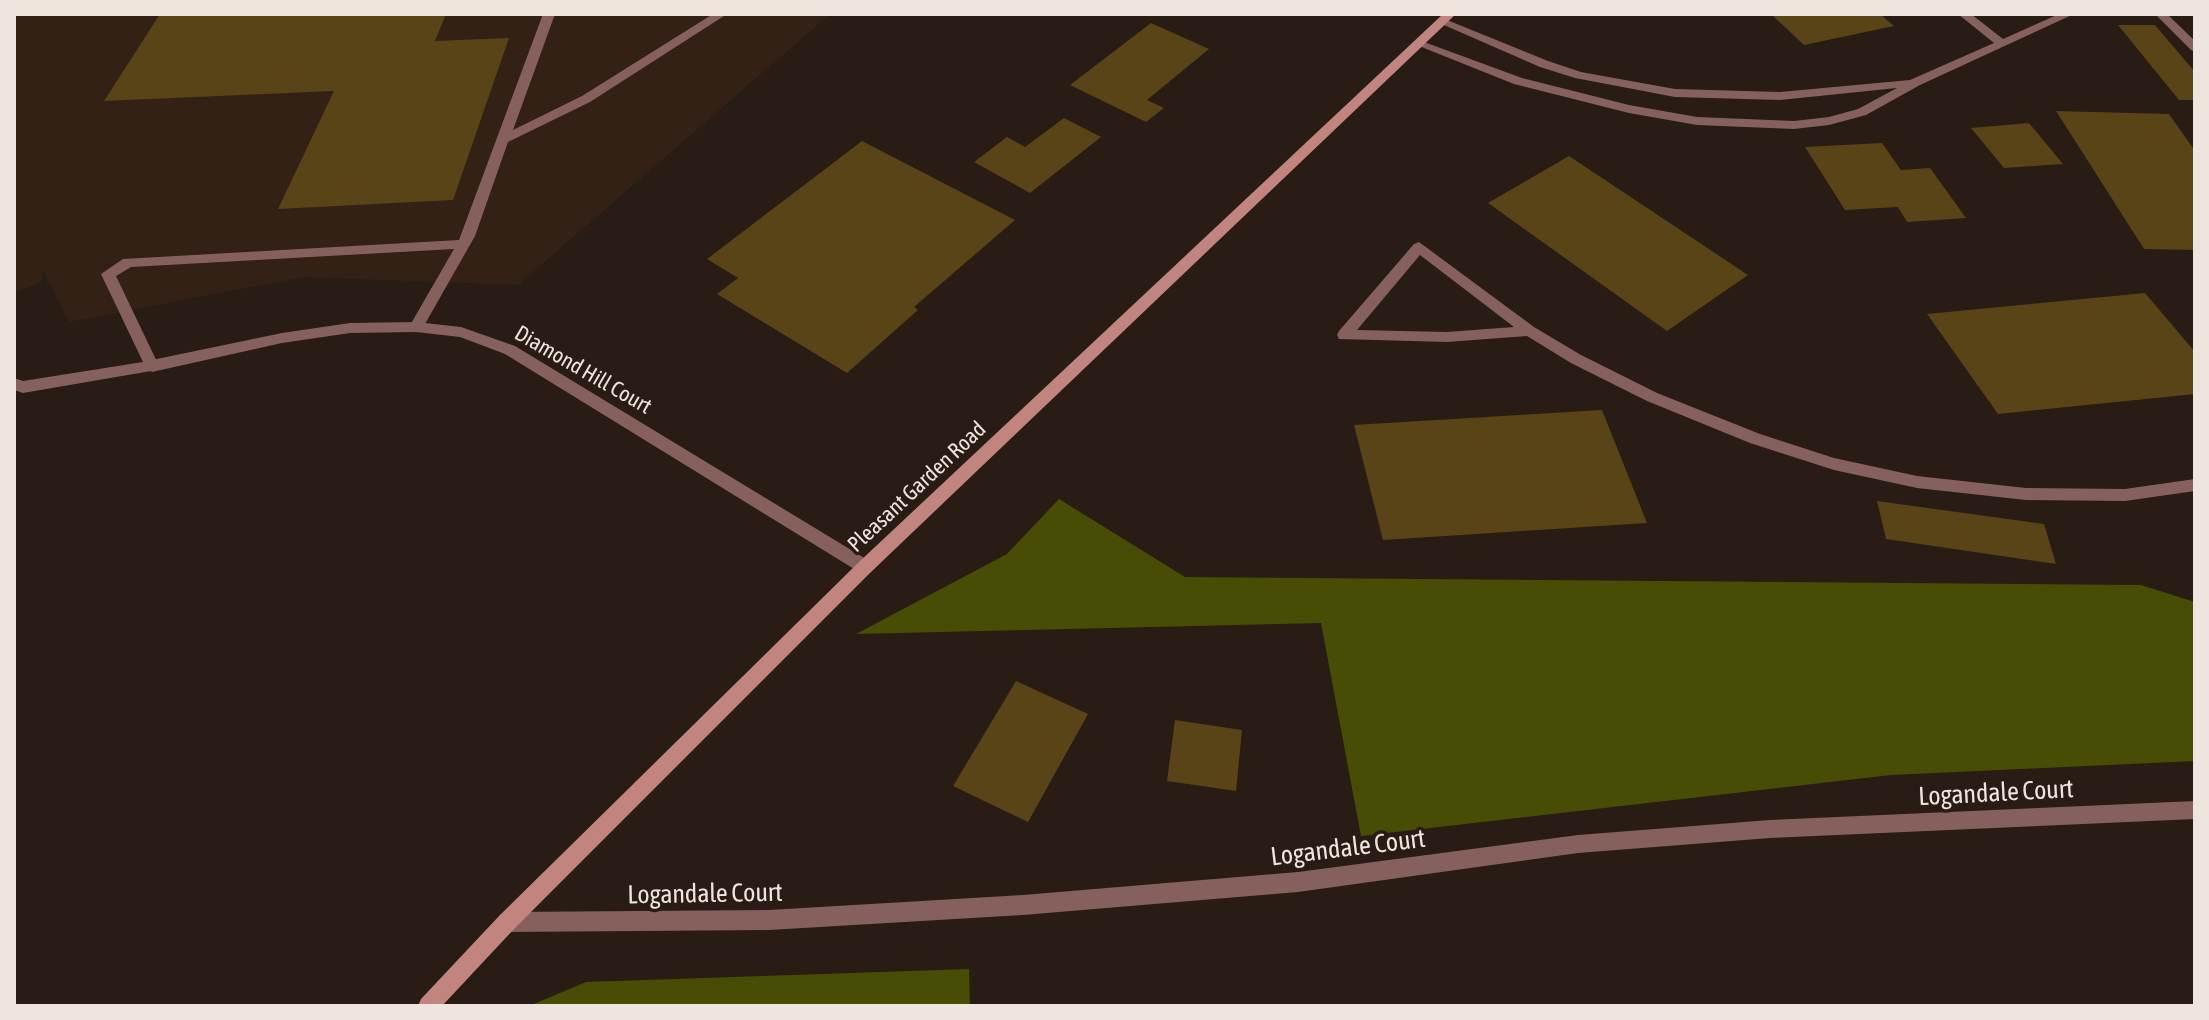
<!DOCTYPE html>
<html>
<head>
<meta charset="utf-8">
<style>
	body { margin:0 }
	#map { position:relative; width:2209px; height:1020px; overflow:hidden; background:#291c14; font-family:"Asap Condensed",sans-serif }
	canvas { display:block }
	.frame { position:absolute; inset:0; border:16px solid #eee5df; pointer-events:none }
</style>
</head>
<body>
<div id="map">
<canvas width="2209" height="1020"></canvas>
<div class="frame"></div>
</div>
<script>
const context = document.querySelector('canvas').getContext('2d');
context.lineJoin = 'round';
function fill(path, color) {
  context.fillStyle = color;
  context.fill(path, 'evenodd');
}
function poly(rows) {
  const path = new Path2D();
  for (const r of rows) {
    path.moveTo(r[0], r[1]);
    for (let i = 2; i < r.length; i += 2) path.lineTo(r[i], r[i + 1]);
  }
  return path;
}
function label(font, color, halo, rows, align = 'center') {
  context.font = font + ' "Asap Condensed",sans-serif';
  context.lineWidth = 7;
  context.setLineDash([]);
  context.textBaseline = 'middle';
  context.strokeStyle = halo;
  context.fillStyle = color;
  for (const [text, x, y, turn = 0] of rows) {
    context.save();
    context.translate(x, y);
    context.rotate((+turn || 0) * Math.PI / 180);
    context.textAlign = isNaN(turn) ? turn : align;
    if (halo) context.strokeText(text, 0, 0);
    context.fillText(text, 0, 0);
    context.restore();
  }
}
const built = poly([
	[14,14,830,14,518,285,304,277,69,322,43,270,41,283,14,292]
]);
const forest = poly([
	[1059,499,1185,577,2141,585,2195,602,2195,761,1891,775,1361,836,1321,623,856,634,1007,554],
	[969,969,970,1006,529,1006,586,982]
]);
const building = poly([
	[160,14,446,14,435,41,509,38,453,200,278,209,334,91,104,101],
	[1771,14,1880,14,1894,26,1804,45],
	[1151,23,1209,49,1147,100,1164,108,1146,122,1070,85],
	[2118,25,2155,25,2195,72,2195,100,2179,100],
	[2056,111,2169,114,2195,151,2195,250,2144,249],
	[1064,118,1101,137,1030,193,974,162,1007,137,1025,147],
	[2029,123,2063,164,2004,168,1971,128],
	[862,141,1015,220,914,307,918,310,847,373,717,294,738,278,707,259],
	[1882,143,1901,170,1930,168,1966,218,1907,222,1898,207,1845,210,1805,147],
	[1569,156,1748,275,1667,331,1488,203],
	[2145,293,2195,352,2195,394,1998,414,1927,314],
	[1602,410,1647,523,1383,540,1354,425],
	[1877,501,2044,524,2056,564,1886,539],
	[1016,681,1088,714,1028,822,953,786],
	[1175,720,1242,730,1236,791,1167,781]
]);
const lane = poly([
	[543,14,555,14,513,130,582,96,713,14,727,14,590,102,508,142,475,236,421,331,411,331,409,327,454,249,131,267,116,276,159,366,157,370,23,393,14,390,14,378,23,381,143,362,101,274,123,259,459,240,543,14],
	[1958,14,1971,14,2003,39,2059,14,2074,14,1920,85,1866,115,1829,125,1794,129,1697,125,1629,113,1514,84,1414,44,1424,42,1522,78,1629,105,1697,117,1794,121,1829,117,1858,109,1897,88,1780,100,1675,97,1575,78,1540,67,1437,22,1447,20,1548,61,1581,72,1675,89,1780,92,1910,80,1994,43,1958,14],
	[2155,14,2167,14,2195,41,2195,52,2191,50,2155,14],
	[1419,242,1534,327,1581,355,1657,393,1760,434,1834,458,1917,476,2026,488,2125,489,2195,479,2195,491,2125,501,2026,500,1917,488,1834,470,1750,443,1647,401,1571,363,1527,336,1447,342,1339,339,1337,335,1339,331,1414,244,1419,242],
	[1420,255,1514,327,1447,332,1357,330,1420,255]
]);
const street = poly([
	[416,322,461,327,515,346,871,562,873,567,871,572,865,574,859,572,505,354,460,337,416,332,350,333,282,343,152,372,145,366,152,360,282,333,350,323,416,322],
	[2195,801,2195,819,1770,838,1578,853,1298,892,1023,915,769,930,507,932,500,929,497,922,500,915,507,912,769,910,1023,895,1298,872,1578,835,1770,820,2195,801]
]);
const secondary = poly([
	[1443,14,1456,14,871,572,514,929,442,1006,418,1006,421,999,500,915,859,562,1443,14]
]);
const streetNames = [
	["Diamond Hill Court",583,370,30],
	["Pleasant Garden Road",917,487,-43]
];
const nearStreetnames = [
	["Logandale Court",1996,793,-3],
	["Logandale Court",1348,848,-7],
	["Logandale Court",705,894,-1]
];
fill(built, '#332115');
fill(forest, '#474d04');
fill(building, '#584417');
fill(lane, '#86605d');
fill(street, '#86605d');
fill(secondary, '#c1847f');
label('22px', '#eee5df', '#291c14', streetNames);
label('26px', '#eee5df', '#291c14', nearStreetnames);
</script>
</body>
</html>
